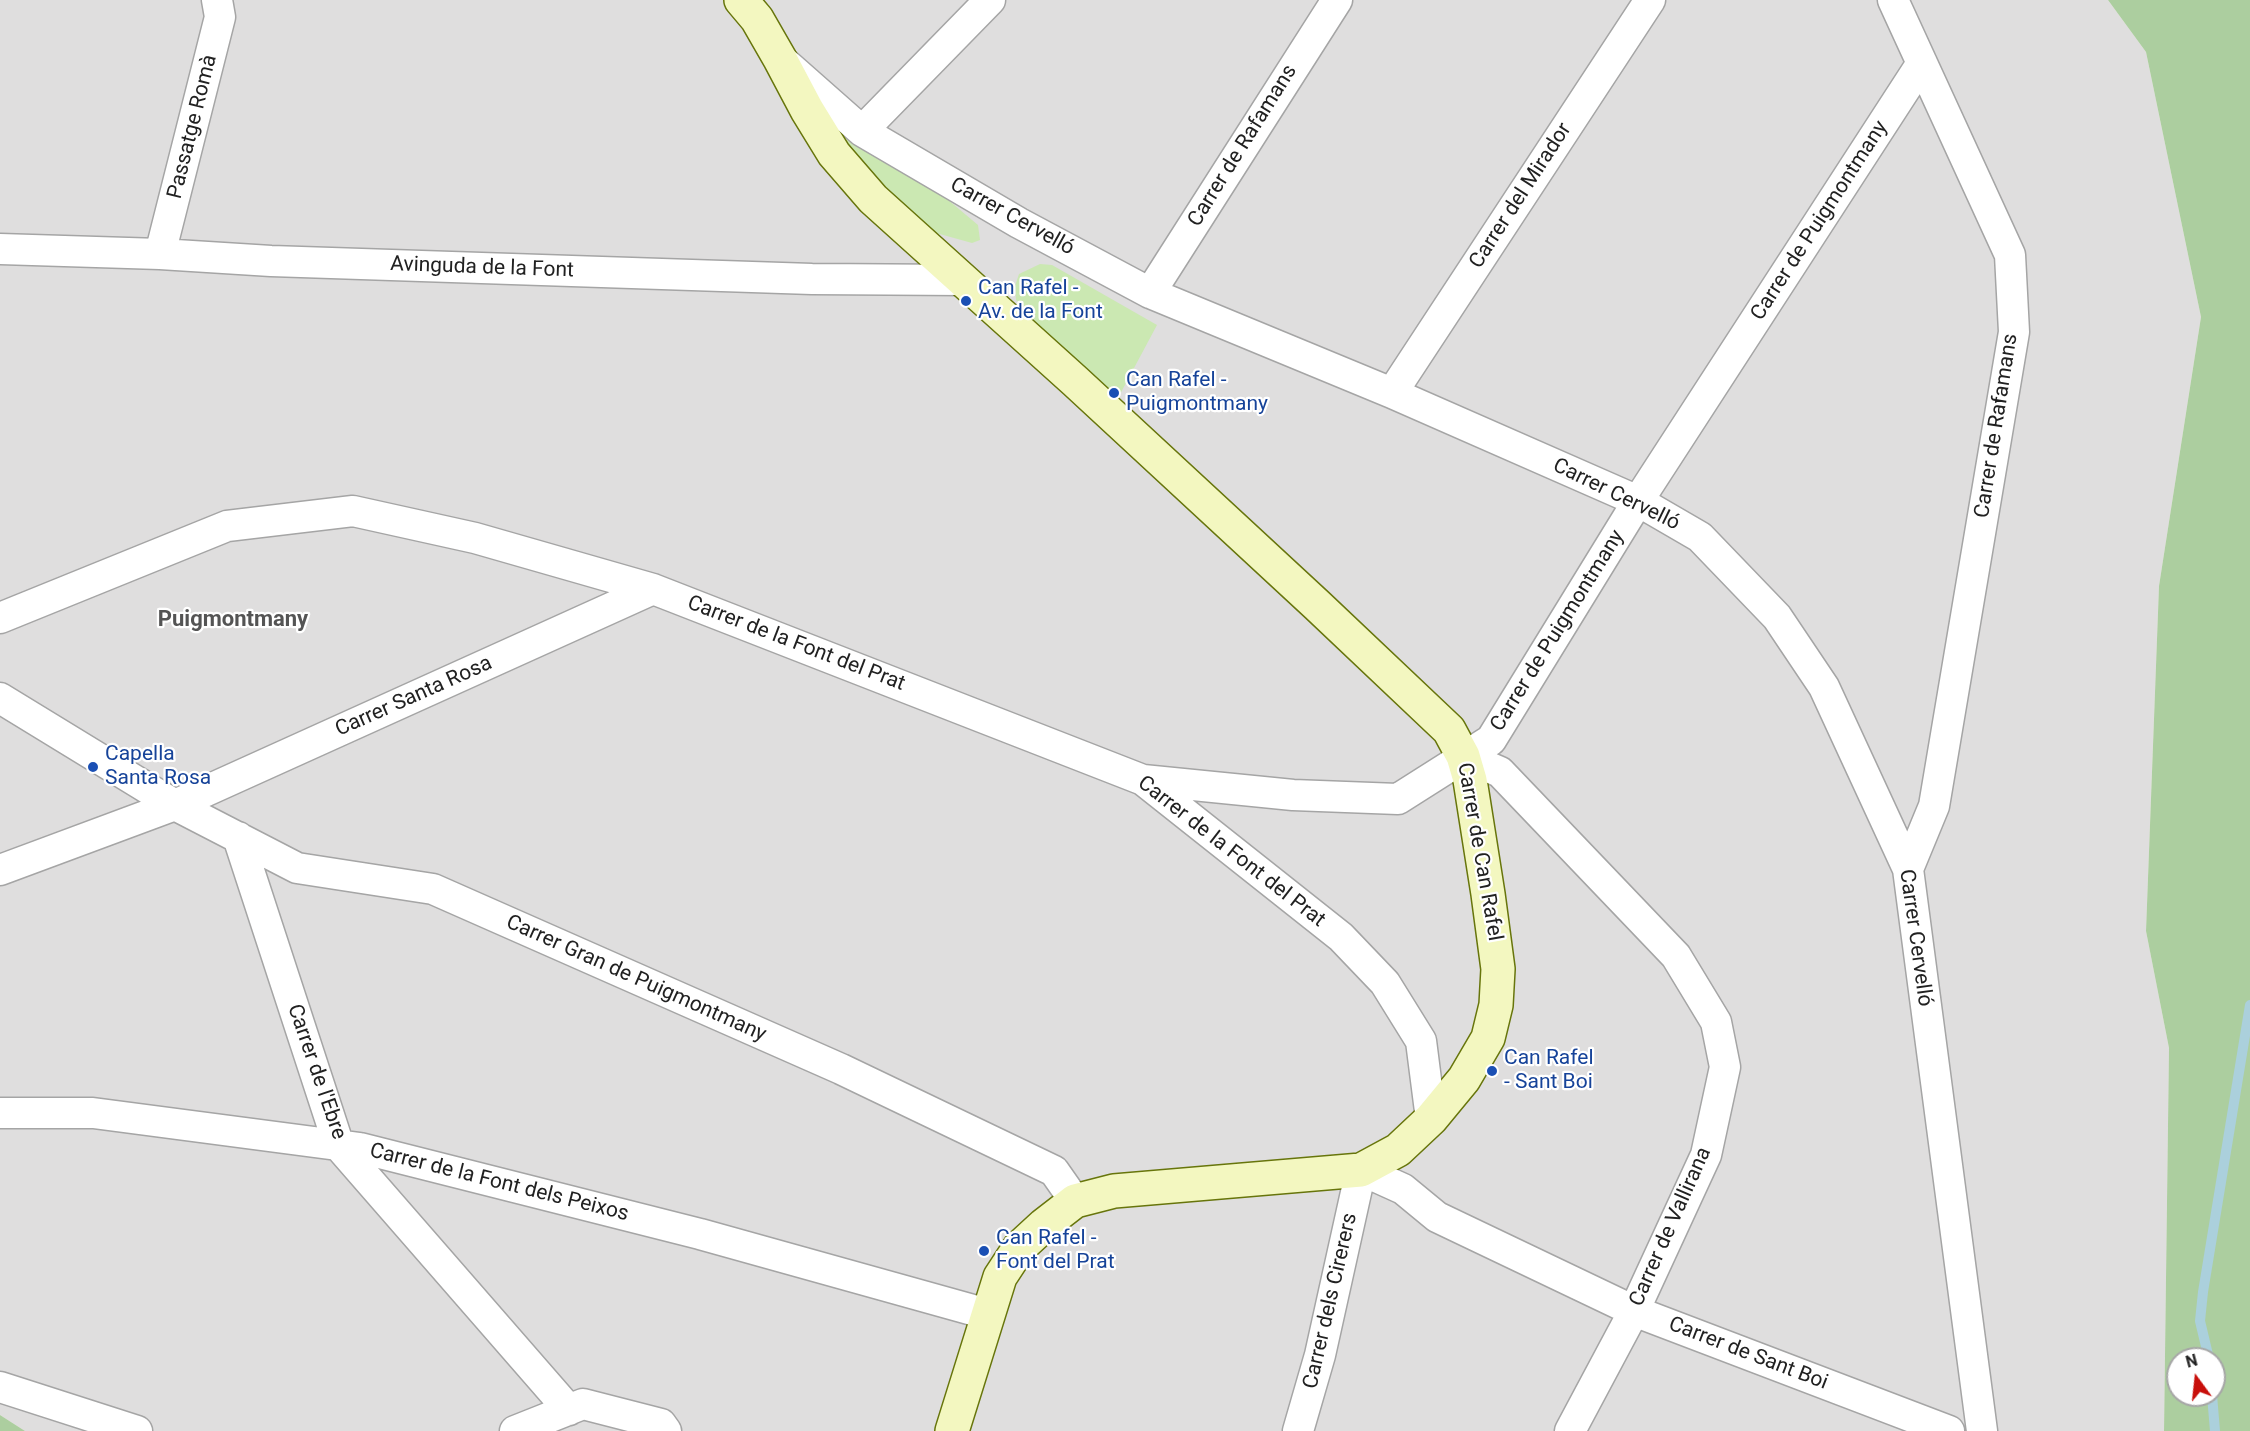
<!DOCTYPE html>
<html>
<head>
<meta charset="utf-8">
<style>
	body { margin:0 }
	#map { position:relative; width:2250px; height:1431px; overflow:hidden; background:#f1eee8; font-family:Roboto,sans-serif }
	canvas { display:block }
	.north { position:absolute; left:2166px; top:1347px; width:60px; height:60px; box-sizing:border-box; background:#fff; border:2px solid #a6a6a6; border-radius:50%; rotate:345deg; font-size:16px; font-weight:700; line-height:24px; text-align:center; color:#212121 }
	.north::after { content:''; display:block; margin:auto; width:21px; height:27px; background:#c80f0a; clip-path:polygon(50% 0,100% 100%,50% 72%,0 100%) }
</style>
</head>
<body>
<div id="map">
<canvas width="2250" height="1431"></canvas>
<div class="north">N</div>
</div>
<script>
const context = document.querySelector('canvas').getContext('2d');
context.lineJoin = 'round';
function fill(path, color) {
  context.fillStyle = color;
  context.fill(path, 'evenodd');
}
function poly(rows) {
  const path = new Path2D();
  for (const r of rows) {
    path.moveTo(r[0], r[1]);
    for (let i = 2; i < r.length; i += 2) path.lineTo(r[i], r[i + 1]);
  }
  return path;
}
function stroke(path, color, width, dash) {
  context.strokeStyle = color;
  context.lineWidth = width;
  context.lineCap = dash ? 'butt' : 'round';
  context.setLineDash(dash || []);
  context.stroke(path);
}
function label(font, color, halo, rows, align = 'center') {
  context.font = font + ' Roboto,sans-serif';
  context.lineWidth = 4.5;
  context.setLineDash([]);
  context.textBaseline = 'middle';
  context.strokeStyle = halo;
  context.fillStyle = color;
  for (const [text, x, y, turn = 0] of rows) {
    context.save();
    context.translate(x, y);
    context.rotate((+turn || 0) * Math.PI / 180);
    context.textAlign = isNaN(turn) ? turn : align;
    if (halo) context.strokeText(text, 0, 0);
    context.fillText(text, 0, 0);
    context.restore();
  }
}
const residential = poly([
	[0,0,2108,0,2146,52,2201,317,2159,586,2146,931,2169,1048,2164,1431,25,1431,0,1415]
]);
const grass = poly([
	[835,125,941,194,978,225,980,240,972,243,936,233,897,206,850,156],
	[1040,264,1052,265,1157,325,1118,398,1038,325,1016,300,1015,286,1019,274]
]);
const forest = poly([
	[2108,0,2250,0,2250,1431,2164,1431,2169,1048,2146,931,2159,586,2201,317,2146,52],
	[2178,1359,2214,1359,2214,1395,2178,1395],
	[0,1415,25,1431,0,1431]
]);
const stream = poly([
	[2209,1359,2200,1321,2203,1292,2250,1005],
	[2212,1395,2215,1431]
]);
const street = poly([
	[1893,0,2010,255,2014,332,1934,806,1908,869],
	[785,63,862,131,1019,223,1150,293,1392,393,1638,501,1700,537,1777,617,1824,687,1908,869,1982,1431],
	[862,131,990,0],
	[0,249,160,254,271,261,812,279,964,280],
	[160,254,220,17,217,0],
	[1150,293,1337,0],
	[1392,393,1650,0],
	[0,618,227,526,353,511,475,538,653,589,1143,780,1341,937,1385,983,1421,1041,1431,1119],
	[0,698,175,805,297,868,433,889,841,1069,1054,1171,1075,1201],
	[1463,756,1500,772,1676,956,1716,1022,1725,1067,1706,1155,1634,1311,1570,1431],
	[1143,780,1293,795,1398,799,1491,740,1638,501,1922,63],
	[238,837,339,1146,569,1410],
	[0,870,175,805,653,589],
	[0,1113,93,1113,360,1148,700,1234,987,1314],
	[0,1387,137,1431],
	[515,1431,583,1404,661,1424,666,1431],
	[1298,1431,1320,1355,1361,1170,1403,1189,1437,1217,1634,1311,1949,1431]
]);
const secondary = poly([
	[741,0,757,19,780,59,807,110,834,154,873,199,1075,381,1317,605,1449,730,1463,756,1470,780,1488,894,1498,969,1496,1005,1488,1038,1464,1079,1431,1119,1398,1150,1361,1170,1114,1191,1075,1201,1044,1225,1019,1248,1000,1277,952,1431]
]);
const markers = [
	[966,301,6,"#1a4fb4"],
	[1114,393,6,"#1a4fb4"],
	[93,767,6,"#1a4fb4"],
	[1492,1071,6,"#1a4fb4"],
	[984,1251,6,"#1a4fb4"]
];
const streetNames = [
	["Passatge Romà",193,127,-76],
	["Carrer de Rafamans",1243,146,-58],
	["Carrer del Mirador",1521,196,-57],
	["Carrer Cervelló",1012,217,29],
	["Carrer de Puigmontmany",1820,221,-57],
	["Avinguda de la Font",482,268,2],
	["Carrer de Rafamans",1997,426,-81],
	["Carrer Cervelló",1616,495,26],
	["Carrer de Puigmontmany",1558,631,-58],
	["Carrer de la Font del Prat",796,644,21],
	["Carrer Santa Rosa",414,697,-24],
	["Carrer de la Font del Prat",1231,852,38],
	["Carrer de Can Rafel",1479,852,80],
	["Carrer Cervelló",1915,938,82],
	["Carrer Gran de Puigmontmany",636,979,24],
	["Carrer de l'Ebre",316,1072,71],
	["Carrer de la Font dels Peixos",499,1183,14],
	["Carrer de Vallirana",1671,1227,-66],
	["Carrer dels Cirerers",1331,1301,-77],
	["Carrer de Sant Boi",1748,1354,21]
];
const transitNames = [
	["Can Rafel -",978,289],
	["Av. de la Font",978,313],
	["Can Rafel -",1126,381],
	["Puigmontmany",1126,405],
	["Capella",105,755],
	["Santa Rosa",105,779],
	["Can Rafel",1504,1059],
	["- Sant Boi",1504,1083],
	["Can Rafel -",996,1239],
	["Font del Prat",996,1263]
];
const neighbourhoodNames = [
	["Puigmontmany",233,620]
];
fill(residential, '#dfdede');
fill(grass, '#cbe8b2');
fill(forest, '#acce9f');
stroke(stream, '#abd0dc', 10);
stroke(street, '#a5a5a5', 33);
stroke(secondary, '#67750b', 36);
stroke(street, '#fff', 30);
stroke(secondary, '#f3f7c0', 33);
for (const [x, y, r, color] of markers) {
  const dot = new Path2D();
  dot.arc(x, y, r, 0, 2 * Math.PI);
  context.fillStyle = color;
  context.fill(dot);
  stroke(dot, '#fff', 2);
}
label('21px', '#212121', '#fff', streetNames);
label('21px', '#164399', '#fff', transitNames, 'left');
label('bold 22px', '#545454', '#fff', neighbourhoodNames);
</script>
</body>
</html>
